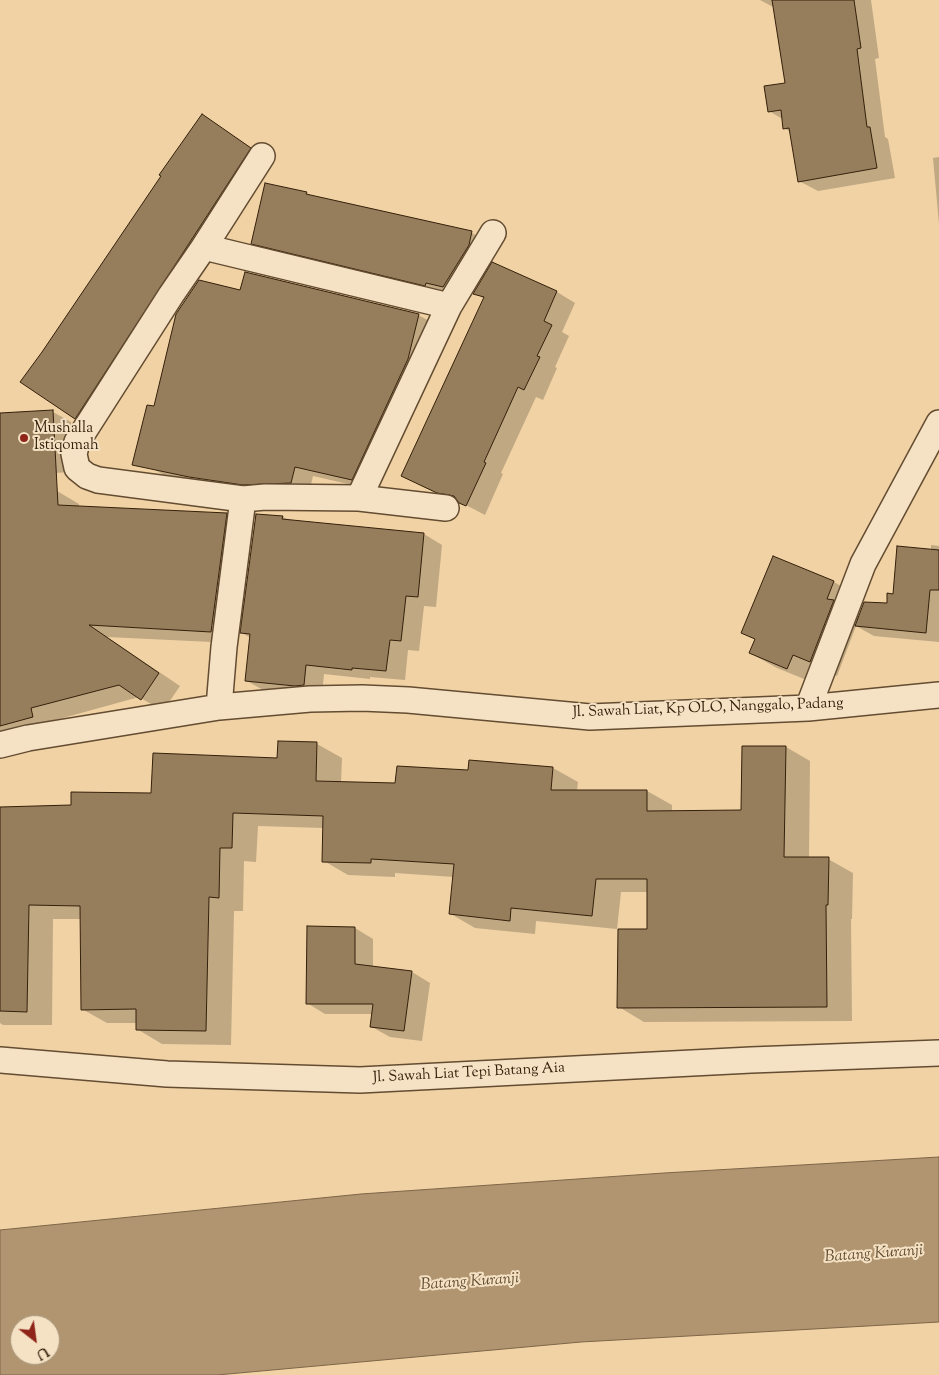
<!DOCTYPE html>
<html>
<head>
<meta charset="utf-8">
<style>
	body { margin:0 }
	#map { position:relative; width:939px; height:1375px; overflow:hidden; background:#f0d2a4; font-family:"Sorts Mill Goudy",serif }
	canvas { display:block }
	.north { position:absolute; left:10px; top:1315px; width:50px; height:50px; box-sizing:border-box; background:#f5e2c4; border:1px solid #a8947a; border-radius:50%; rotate:150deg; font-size:14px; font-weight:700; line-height:20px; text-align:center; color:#34200b }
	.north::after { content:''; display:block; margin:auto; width:18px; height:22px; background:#8f2418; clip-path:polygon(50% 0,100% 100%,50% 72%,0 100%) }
</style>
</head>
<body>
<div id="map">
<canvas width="939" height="1375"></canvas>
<div class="north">U</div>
</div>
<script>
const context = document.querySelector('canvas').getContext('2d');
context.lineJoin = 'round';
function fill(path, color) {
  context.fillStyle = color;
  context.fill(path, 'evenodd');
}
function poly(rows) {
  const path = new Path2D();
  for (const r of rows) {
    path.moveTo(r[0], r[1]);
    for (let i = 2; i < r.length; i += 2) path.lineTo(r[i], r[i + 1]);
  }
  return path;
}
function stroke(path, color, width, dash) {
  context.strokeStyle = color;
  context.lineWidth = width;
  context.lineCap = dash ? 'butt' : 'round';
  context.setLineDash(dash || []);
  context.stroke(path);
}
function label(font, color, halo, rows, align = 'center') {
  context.font = font + ' "Sorts Mill Goudy",serif';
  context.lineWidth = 4;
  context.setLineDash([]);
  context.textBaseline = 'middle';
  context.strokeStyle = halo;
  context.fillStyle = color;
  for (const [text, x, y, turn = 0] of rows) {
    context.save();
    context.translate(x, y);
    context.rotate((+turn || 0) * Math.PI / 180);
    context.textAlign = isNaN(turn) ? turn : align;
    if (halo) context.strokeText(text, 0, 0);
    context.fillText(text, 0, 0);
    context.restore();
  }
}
const water = poly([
	[939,1157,939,1322,581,1342,217,1375,0,1375,0,1230,361,1194,664,1173,939,1157],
	[20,1325,50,1325,50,1355,20,1355,20,1325]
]);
const shadow = poly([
	[760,0,871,0,879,58,875,59,885,137,888,139,895,178,818,191,799,181,791,132,784,128,784,120,769,111,786,84,775,8],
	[203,116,268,159,93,429,75,418],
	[939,157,939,224,933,158],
	[306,193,313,197,472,233,490,243,462,297,271,253,252,243],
	[493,263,557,292,575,303,562,332,569,336,555,367,557,368,543,400,536,397,501,473,503,474,485,515,464,504,457,502,421,486,403,476,485,299,475,294],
	[241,292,418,315,437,325,370,489,313,476,309,493,263,494,170,479,152,468,155,408],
	[53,412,71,422,74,472,9,475,0,470,0,414],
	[57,491,79,504,79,507,226,514,248,527,233,643,107,637,180,686,163,711,139,697,52,721,54,730,0,753,0,511],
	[257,516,283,517,291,521,424,534,442,545,436,607,424,606,419,651,408,650,405,680,370,677,370,679,324,674,322,695,265,691,247,681,251,638,242,633],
	[931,545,939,546,939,642,874,636,856,626,837,676,820,669,814,683,777,668,750,653,756,640,742,633,834,582,860,597,854,613,860,616,888,604,894,595,931,551],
	[279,743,317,744,342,758,341,783,396,784,469,771,553,768,578,782,577,791,647,791,672,805,672,812,742,811,786,747,810,761,809,858,828,859,853,873,852,919,851,919,852,1021,644,1022,619,1007,648,930,648,892,621,892,617,929,536,921,535,934,475,928,451,914,454,877,395,873,395,877,348,875,324,861,324,828,258,826,256,862,244,861,243,911,234,911,231,1045,162,1044,137,1029,137,1023,107,1023,82,1009,82,919,53,919,52,1025,3,1025,0,1023,0,808,72,806,152,794,278,759],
	[355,928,373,939,373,967,412,972,430,983,422,1041,390,1037,372,1027,373,1014,325,1014,307,1003]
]);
const building = poly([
	[772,0,854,0,861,48,857,49,867,127,870,127,877,168,798,182,789,128,783,129,781,110,768,112,764,86,785,83,772,0],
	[202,114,251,148,75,419,20,382,42,352,161,176,159,175,202,114],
	[265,183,307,192,306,194,472,231,469,245,443,287,426,283,425,286,251,244,265,183],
	[492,262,557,291,544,321,552,325,537,356,540,357,524,390,518,387,484,462,486,463,466,506,459,503,454,496,437,493,401,476,484,297,473,294,492,262],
	[245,272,419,314,408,359,352,480,295,467,291,483,243,485,189,477,132,465,147,405,154,406,176,314,199,280,240,290,245,272],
	[53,410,58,505,227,513,211,632,89,625,159,673,141,700,119,685,31,708,33,717,0,726,0,413,53,410],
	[256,514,283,516,282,519,424,533,418,597,406,596,401,641,390,640,386,671,352,668,352,670,306,665,304,685,295,686,245,681,250,634,240,633,256,514],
	[897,546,939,550,939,590,930,590,926,633,855,626,864,602,887,603,887,593,893,594,897,546],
	[773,556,834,581,827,599,834,600,810,662,793,655,787,669,749,653,755,639,741,633,773,556],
	[278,741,317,742,316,781,395,783,397,766,468,770,469,760,553,767,551,790,647,790,647,811,741,810,742,746,786,746,784,857,829,857,828,905,826,905,827,1007,617,1008,618,929,647,929,647,879,596,879,592,916,511,908,510,921,449,914,454,864,371,859,371,863,322,862,323,816,233,813,232,848,220,848,219,898,209,897,206,1031,136,1030,136,1009,81,1010,80,906,29,905,27,1012,0,1011,0,807,71,805,71,792,151,793,153,753,277,758,278,741],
	[307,926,355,927,355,964,412,971,404,1031,370,1027,373,1004,306,1004,307,926]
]);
const street = poly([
	[204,247,449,306,359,498,265,497,243,499,98,480,87,476,77,468,74,454,77,442,171,295,204,247],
	[204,247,262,156],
	[449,306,493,233],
	[359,498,446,508],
	[219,707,224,647,243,499],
	[808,708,863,564,939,423],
	[0,745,28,738,219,707,310,699,362,698,408,700,590,717,808,708,939,695],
	[0,1060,167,1074,360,1080,751,1060,939,1053]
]);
const markers = [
	[24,438,5,"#8f2418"]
];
const poiNames = [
	["Mushalla",34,429],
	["Istiqomah",34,446]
];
const streetNames = [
	["Jl. Sawah Liat, Kp OLO, Nanggalo, Padang",708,709,-2],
	["Jl. Sawah Liat Tepi Batang Aia",469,1074,-3]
];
const waterNames = [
	["Batang Kuranji",874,1255,-4],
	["Batang Kuranji",470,1283,-4]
];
fill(water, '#b09570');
stroke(water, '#7e6648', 1);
fill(shadow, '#0003');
fill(building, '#967d5b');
stroke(building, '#34200b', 1);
stroke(street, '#634c31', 28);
stroke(street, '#f5e2c4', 25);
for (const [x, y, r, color] of markers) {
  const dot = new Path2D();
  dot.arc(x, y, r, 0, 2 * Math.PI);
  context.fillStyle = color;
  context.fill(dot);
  stroke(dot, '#f5e2c4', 2);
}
label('15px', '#34200b', '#f5e2c4', poiNames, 'left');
label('15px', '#34200b', '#f5e2c4', streetNames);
label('italic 16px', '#5f492e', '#f5e2c4', waterNames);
</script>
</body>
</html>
